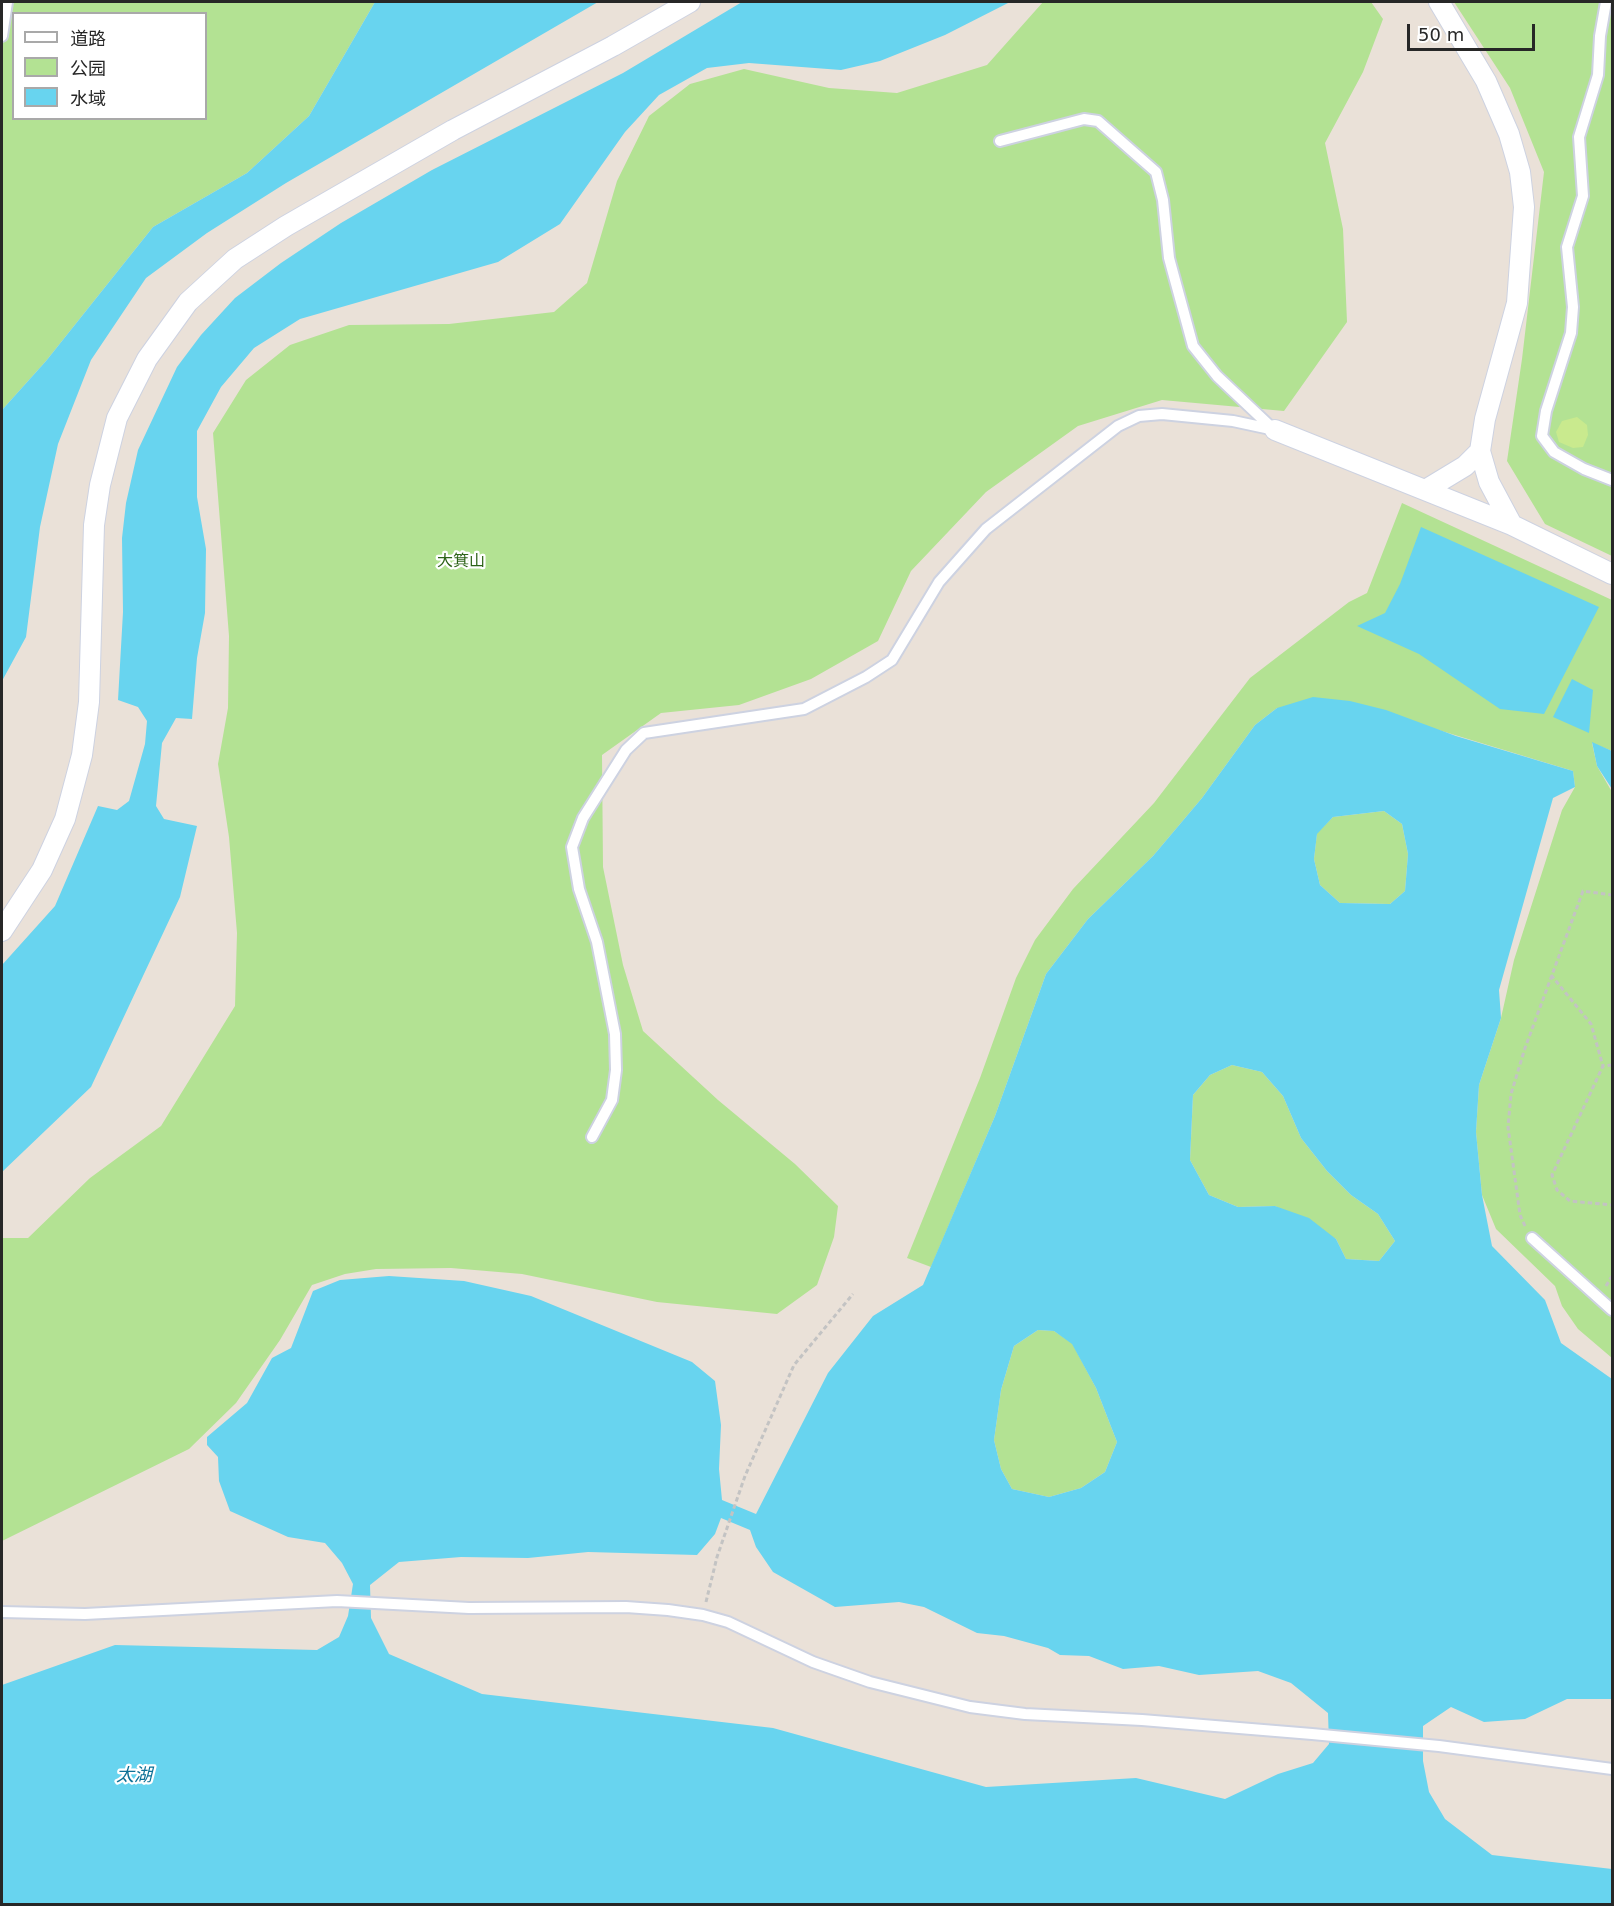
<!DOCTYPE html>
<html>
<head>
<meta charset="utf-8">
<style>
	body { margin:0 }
	#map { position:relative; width:1614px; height:1906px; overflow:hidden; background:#eae1d8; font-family:"DejaVu Sans","Noto Sans SC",sans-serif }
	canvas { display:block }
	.frame { position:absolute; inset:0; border:3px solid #272727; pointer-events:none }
	.legend { position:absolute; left:12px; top:12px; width:195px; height:108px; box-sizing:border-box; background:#fff; border:2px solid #a9a9a9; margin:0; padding:8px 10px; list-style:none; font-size:18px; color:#272727 }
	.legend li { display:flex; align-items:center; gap:12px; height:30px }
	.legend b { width:30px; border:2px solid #a9a9a9 }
	.scale { position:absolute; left:1407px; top:24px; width:128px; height:27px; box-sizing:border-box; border:3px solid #272727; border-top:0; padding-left:8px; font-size:18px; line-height:21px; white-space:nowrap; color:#272727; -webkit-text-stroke:4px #fff; paint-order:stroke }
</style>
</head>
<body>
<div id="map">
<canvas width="1614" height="1906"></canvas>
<div class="frame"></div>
<ul class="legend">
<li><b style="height:8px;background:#fff"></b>道路</li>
<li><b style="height:16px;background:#b3e293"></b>公园</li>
<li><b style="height:16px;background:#68d4ef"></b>水域</li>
</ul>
<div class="scale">50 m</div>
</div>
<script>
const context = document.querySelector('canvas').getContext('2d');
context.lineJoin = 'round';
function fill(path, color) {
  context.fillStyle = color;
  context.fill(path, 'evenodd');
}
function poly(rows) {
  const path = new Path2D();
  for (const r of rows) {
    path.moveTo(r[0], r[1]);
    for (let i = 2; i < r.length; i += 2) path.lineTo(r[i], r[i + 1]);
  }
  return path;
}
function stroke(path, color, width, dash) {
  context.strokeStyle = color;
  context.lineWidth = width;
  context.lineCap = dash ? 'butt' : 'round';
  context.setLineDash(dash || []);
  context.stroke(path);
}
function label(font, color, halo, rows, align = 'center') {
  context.font = font + ' "DejaVu Sans","Noto Sans SC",sans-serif';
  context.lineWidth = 4.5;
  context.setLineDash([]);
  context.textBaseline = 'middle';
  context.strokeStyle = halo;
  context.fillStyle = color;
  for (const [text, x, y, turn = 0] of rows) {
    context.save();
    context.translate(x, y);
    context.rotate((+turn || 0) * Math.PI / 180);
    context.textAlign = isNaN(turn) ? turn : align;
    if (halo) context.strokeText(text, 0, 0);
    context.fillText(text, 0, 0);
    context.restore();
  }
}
const green = poly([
	[2,2,375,2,309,116,247,173,153,227,46,361,2,410],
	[14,14,206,14,206,118,14,118],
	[1043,2,1371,2,1383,19,1363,72,1325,143,1343,229,1347,322,1284,411,1162,400,1078,426,986,492,911,571,878,641,811,679,739,705,661,713,602,755,603,867,623,965,643,1031,718,1100,795,1164,838,1206,834,1237,817,1285,777,1314,657,1302,522,1274,451,1268,376,1269,345,1274,312,1285,280,1340,236,1403,189,1449,2,1541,2,1238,28,1238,90,1178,161,1126,235,1006,237,933,229,837,218,764,228,708,229,636,213,433,246,380,290,345,349,325,449,324,554,312,587,283,617,181,649,116,690,84,744,69,829,88,897,93,987,65],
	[1454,2,1612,2,1612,556,1545,524,1507,461,1522,359,1544,172,1510,88],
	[1402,503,1612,600,1612,751,1592,743,1597,766,1612,792,1612,1358,1578,1329,1562,1306,1555,1286,1496,1229,1482,1195,1476,1132,1479,1085,1501,1018,1514,960,1562,810,1575,787,1573,771,1422,725,1277,708,1255,725,1202,798,1153,856,1088,919,1046,974,995,1116,931,1267,907,1258,980,1078,1016,978,1035,940,1073,889,1154,803,1250,678,1349,602,1367,593],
	[1384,811,1402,824,1408,854,1405,891,1390,904,1340,903,1320,885,1314,859,1317,833,1333,817],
	[1232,1065,1262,1072,1283,1096,1301,1138,1327,1171,1351,1195,1378,1214,1395,1241,1379,1261,1346,1259,1336,1239,1275,1206,1238,1207,1209,1195,1190,1160,1193,1095,1210,1075],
	[1038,1330,1054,1331,1072,1343,1096,1388,1117,1442,1105,1472,1081,1488,1049,1497,1012,1489,1001,1469,994,1440,1001,1390,1014,1346]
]);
const pitch = poly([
	[1577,417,1587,425,1588,435,1583,447,1573,448,1559,442,1556,432,1562,421]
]);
const water = poly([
	[375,2,598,2,286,183,207,233,146,278,91,360,58,444,40,527,26,637,2,681,2,410,46,361,153,227,247,173,309,116],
	[742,2,1010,2,945,35,880,61,841,70,749,63,707,68,659,95,625,132,560,224,498,262,300,319,254,348,221,387,197,431,197,497,206,549,205,613,197,658,192,719,176,718,162,743,156,806,164,819,197,826,180,897,91,1087,2,1172,2,965,55,906,98,806,117,810,129,801,145,744,147,721,138,707,118,700,123,612,122,538,126,503,138,450,177,367,201,335,235,298,281,263,341,223,432,170,623,73],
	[1421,527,1599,607,1544,714,1500,709,1419,654,1357,626,1385,613,1400,584],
	[1572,679,1593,690,1589,733,1553,717],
	[1313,697,1350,701,1386,710,1456,736,1573,771,1575,787,1553,798,1499,990,1501,1018,1479,1085,1476,1132,1482,1195,1492,1246,1545,1300,1561,1343,1612,1379,1612,1699,1567,1699,1525,1719,1484,1722,1451,1707,1423,1726,1423,1761,1429,1792,1445,1819,1492,1855,1612,1869,1612,1904,2,1904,2,1685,115,1645,317,1650,339,1637,348,1616,353,1584,342,1563,325,1543,288,1537,230,1511,219,1481,218,1457,207,1445,207,1437,247,1403,272,1358,291,1348,313,1291,340,1280,389,1276,464,1281,531,1296,692,1362,715,1381,721,1425,719,1469,722,1500,756,1514,828,1373,873,1316,923,1285,995,1116,1046,974,1088,919,1153,856,1202,798,1255,725,1277,708],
	[1384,811,1402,824,1408,854,1405,891,1390,904,1340,903,1320,885,1314,859,1317,834,1333,817],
	[1232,1065,1262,1072,1283,1096,1301,1138,1327,1171,1351,1195,1378,1214,1395,1241,1379,1261,1346,1259,1336,1239,1309,1218,1275,1206,1238,1207,1209,1195,1190,1160,1193,1095,1210,1075],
	[1038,1330,1054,1331,1072,1344,1096,1388,1117,1442,1105,1472,1081,1488,1049,1497,1012,1489,1001,1469,994,1440,1001,1390,1014,1346],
	[721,1518,750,1530,756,1547,773,1572,835,1607,899,1602,924,1607,977,1633,1004,1636,1048,1648,1060,1655,1089,1656,1123,1669,1159,1666,1199,1675,1258,1671,1291,1683,1328,1713,1329,1744,1313,1763,1278,1774,1225,1799,1136,1778,986,1787,773,1728,482,1694,389,1654,371,1618,370,1585,399,1562,461,1557,528,1558,588,1552,697,1555,715,1534],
	[1592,742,1612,751,1612,789,1597,766]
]);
const path = poly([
	[1551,975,1591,1024,1603,1066],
	[1612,1065,1603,1066,1552,1175,1557,1190,1570,1201,1612,1205],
	[1525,1226,1520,1215,1508,1127,1511,1094,1525,1048,1583,891,1612,895],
	[1606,1286,1612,1276],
	[706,1602,717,1557,745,1476,794,1365,853,1294]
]);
const lane = poly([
	[1606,2,1600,36,1598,75,1579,137,1583,196,1567,247,1573,307,1571,333,1546,411,1542,436,1554,452,1584,469,1612,480],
	[2,36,7,2],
	[1000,141,1084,119,1098,121,1156,172,1163,200,1169,258,1193,346,1217,376,1272,428],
	[592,1137,612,1100,616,1070,615,1034,597,942,579,889,572,847,583,818,626,750,644,733,804,709,866,677,892,660,939,582,986,529,1118,426,1139,416,1162,414,1233,421,1275,430],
	[1532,1238,1612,1310],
	[2,1612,85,1614,337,1601,469,1608,626,1607,668,1610,703,1615,728,1622,813,1662,870,1682,970,1707,1025,1714,1142,1720,1312,1734,1439,1746,1612,1769]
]);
const street = poly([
	[1439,2,1486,81,1509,134,1520,172,1524,207,1517,303,1485,419,1480,451,1489,482,1512,525],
	[1275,430,1512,525,1612,574],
	[1427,489,1465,466,1480,451],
	[2,931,42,870,65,819,82,755,89,702,94,525,100,485,117,418,147,359,188,302,235,259,286,226,453,130,613,46,690,2]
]);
const parkNames = [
	["大箕山",461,562]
];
const waterNames = [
	["太湖",134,1776]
];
fill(green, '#b3e293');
fill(pitch, '#c9ea8e');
fill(water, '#68d4ef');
stroke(lane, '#cdd2e1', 14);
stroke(street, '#cdd2e1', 22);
stroke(path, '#c3c3c3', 3, [4.5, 3]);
stroke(lane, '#fff', 10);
stroke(street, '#fff', 20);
label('16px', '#2d6318', '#fff', parkNames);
label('italic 18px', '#0c7096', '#fff', waterNames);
</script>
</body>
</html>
